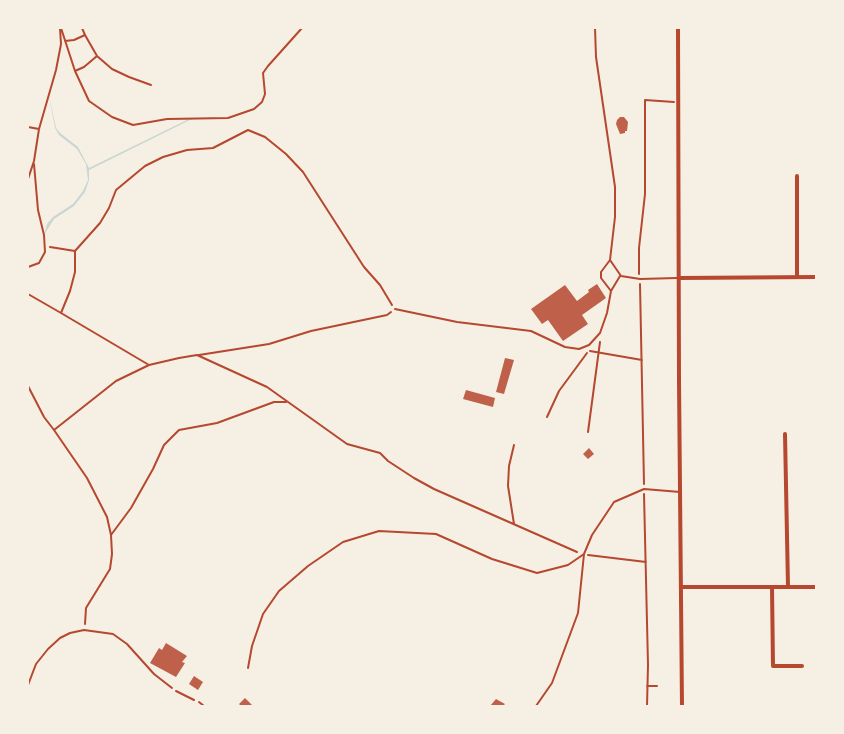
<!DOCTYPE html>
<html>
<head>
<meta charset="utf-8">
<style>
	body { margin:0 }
	#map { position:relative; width:844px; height:734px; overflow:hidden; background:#f6efe4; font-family:Commissioner,sans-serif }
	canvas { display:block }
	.frame { position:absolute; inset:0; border:29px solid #f6efe4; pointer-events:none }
</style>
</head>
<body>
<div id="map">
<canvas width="844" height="734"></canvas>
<div class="frame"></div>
</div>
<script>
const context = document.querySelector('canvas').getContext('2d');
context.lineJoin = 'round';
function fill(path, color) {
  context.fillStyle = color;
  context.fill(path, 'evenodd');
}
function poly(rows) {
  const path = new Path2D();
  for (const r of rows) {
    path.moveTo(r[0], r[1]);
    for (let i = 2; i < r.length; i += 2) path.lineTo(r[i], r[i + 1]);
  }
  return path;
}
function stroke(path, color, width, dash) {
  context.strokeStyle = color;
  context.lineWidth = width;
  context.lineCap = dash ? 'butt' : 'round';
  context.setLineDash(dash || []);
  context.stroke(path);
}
const water = poly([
	[49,95,56,128,60,133,78,147,89,168,189,119,192,119,89,170,89,180,85,192,74,206,54,219,44,235,47,224,53,217,73,204,83,191,88,180,86,164,77,149,59,135,55,128]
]);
const building = poly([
	[620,117,624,117,628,122,627,131,625,131,625,133,620,134,616,124,617,120],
	[597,284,606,298,582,315,588,324,563,341,548,320,542,324,531,309,565,285,577,301,589,292,588,290],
	[505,358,514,360,504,394,496,392],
	[466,390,495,398,493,407,463,399],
	[589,448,594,454,588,459,583,454],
	[166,643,187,656,182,662,185,663,176,677,150,663,159,648,162,650],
	[194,676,203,682,198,690,189,684],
	[245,698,253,706,241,706,239,704],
	[496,699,505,704,503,706,490,706]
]);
const path = poly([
	[50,247,75,251],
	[639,274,639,248,645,194,645,100,674,102],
	[640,284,644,484],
	[28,294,61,313],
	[590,351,642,360],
	[199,355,269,344,311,331,387,315,391,312],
	[149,365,61,313,70,291,75,272,75,251,100,223,109,208,116,190,145,166,163,157,187,150,213,148,248,130,265,137,286,154,303,172,364,267,380,285,392,305],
	[28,386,44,417,54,430],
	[547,417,559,391,587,353],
	[588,432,600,342],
	[644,494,648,665,647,706],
	[514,524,508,486,509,466,514,445],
	[111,535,131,508,153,469,164,445,179,430,217,423,274,402,286,402],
	[588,555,646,562],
	[85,624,86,608,110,569,112,554,111,535,107,517,87,478,54,430,116,381,149,365,179,358,197,355,267,387,347,444,380,453,388,461,414,478,434,489,577,552],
	[647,686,657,686],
	[176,691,194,700]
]);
const service = poly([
	[61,28,75,71,89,101,112,117,133,125,167,119,228,118,254,109,262,102,265,94,263,73,268,66,302,28],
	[82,28,85,35],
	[595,28,596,57,615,187,615,217,610,260,621,276,640,279,677,278],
	[65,41,74,40,85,35,97,56,112,69,129,77,151,85],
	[75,71,84,67,97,56],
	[28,127,39,129],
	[28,179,34,161,39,129,56,70,61,44,60,28],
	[610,260,601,272,601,278,611,291],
	[28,267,39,263,45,252,44,235,38,210,34,164],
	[395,309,457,322,531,331,565,347,579,349,589,345,600,333,607,313,611,291,620,276],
	[248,668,252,646,263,614,279,591,308,566,343,542,379,531,436,534,492,559,537,573,568,565,584,554],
	[28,685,36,664,48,649,60,638,70,633,84,630,113,634,127,644,154,674,172,688],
	[199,702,204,706],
	[536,706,552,683,578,613,584,554,592,535,614,502,644,489,680,492]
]);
const minor = poly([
	[678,28,679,381,682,706],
	[797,176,797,277],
	[679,278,816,277],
	[785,434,788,587],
	[681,587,816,587],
	[772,587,773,666,802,666]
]);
fill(water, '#c9d6d2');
fill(building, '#bf614a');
stroke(path, '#b5482f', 2);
stroke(service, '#b5482f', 2);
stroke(minor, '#b5482f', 4);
</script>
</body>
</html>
